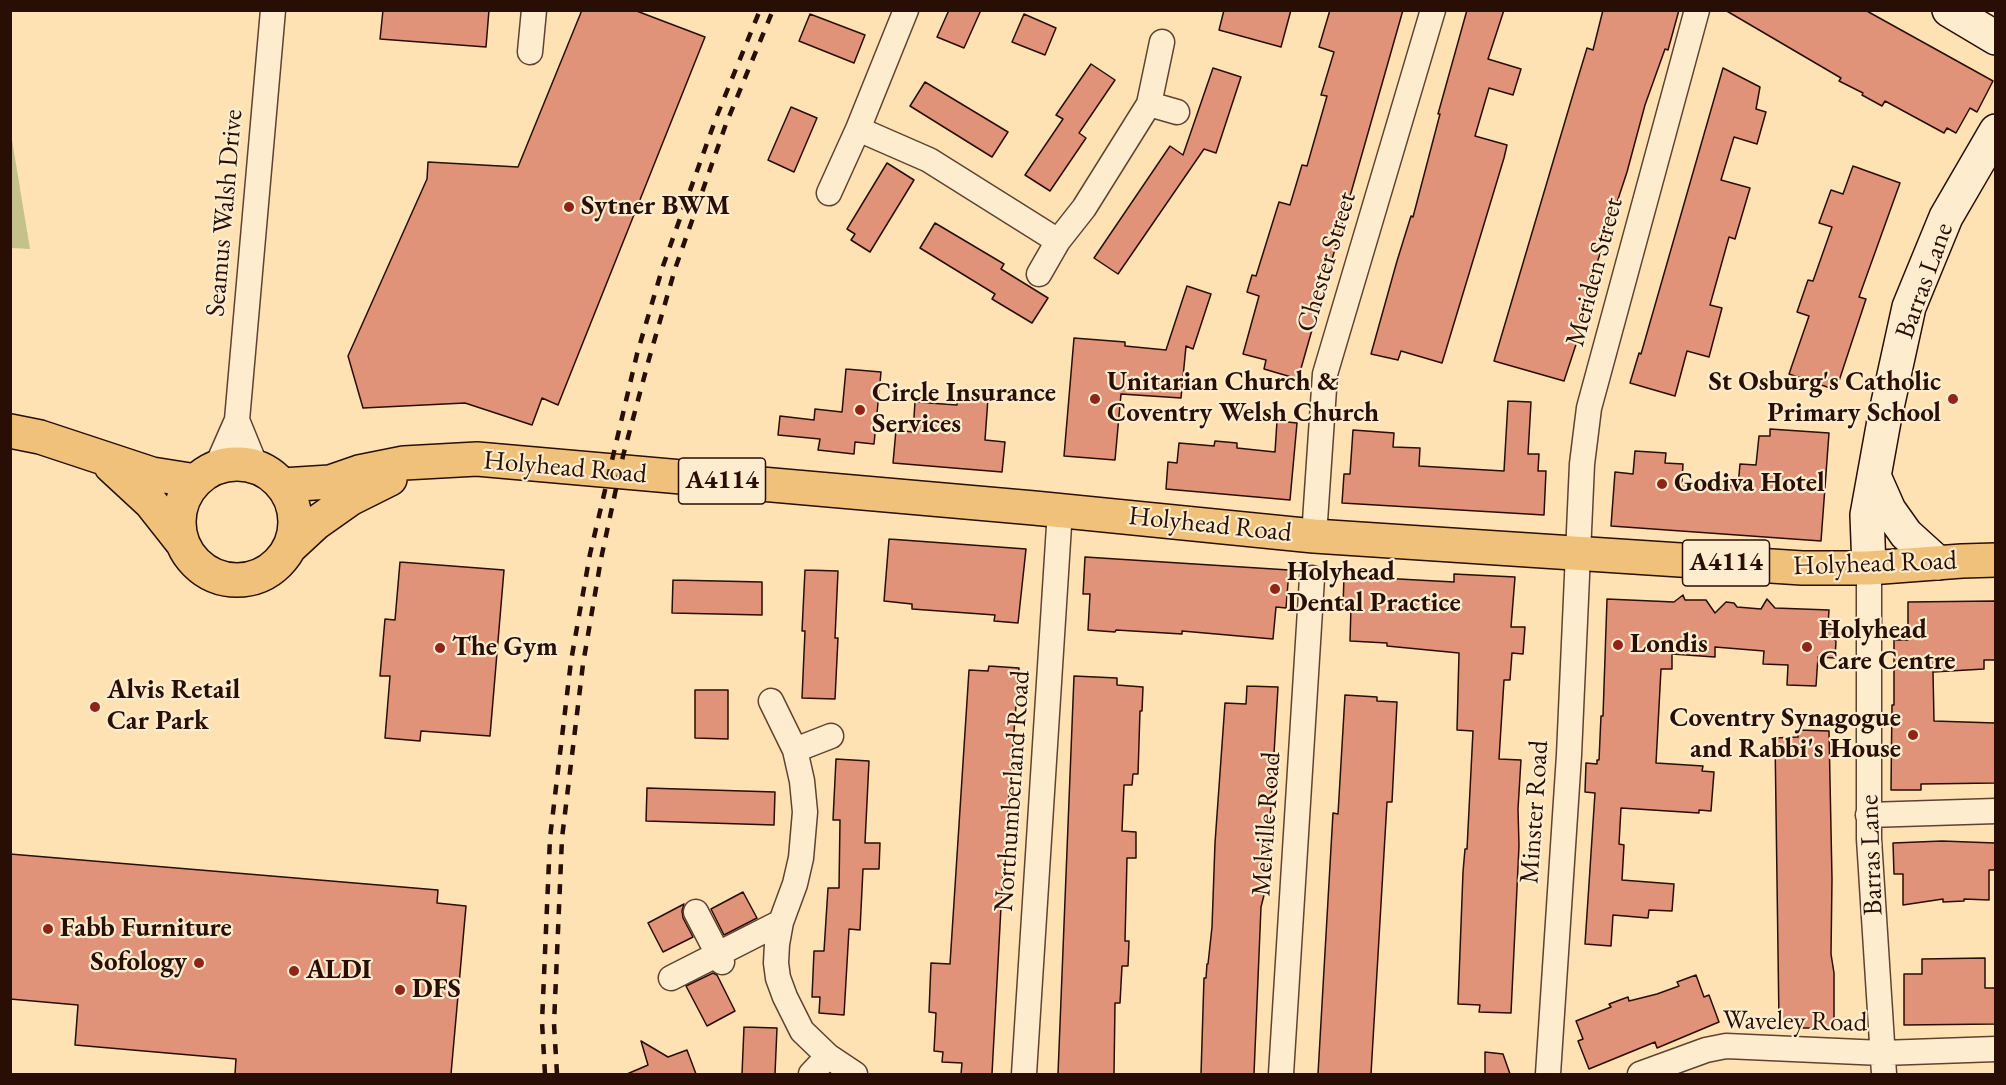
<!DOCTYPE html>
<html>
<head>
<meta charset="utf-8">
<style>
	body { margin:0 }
	#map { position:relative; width:2006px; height:1085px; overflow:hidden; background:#fee2b4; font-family:"EB Garamond",serif }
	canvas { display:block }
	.frame { position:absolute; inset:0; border:12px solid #290e05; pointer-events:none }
</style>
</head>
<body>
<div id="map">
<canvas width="2006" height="1085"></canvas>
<div class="frame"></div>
</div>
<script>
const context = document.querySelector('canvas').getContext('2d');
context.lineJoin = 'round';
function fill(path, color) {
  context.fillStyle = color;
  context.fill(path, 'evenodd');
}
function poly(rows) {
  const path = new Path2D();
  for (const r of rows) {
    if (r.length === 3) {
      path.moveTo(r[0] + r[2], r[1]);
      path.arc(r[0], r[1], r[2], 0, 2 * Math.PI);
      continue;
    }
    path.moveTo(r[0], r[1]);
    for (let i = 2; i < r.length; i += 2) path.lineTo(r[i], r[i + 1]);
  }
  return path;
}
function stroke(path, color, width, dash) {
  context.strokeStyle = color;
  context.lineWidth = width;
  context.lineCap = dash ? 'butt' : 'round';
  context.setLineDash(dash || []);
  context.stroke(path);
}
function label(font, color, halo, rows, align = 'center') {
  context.font = font + ' "EB Garamond",serif';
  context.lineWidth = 4.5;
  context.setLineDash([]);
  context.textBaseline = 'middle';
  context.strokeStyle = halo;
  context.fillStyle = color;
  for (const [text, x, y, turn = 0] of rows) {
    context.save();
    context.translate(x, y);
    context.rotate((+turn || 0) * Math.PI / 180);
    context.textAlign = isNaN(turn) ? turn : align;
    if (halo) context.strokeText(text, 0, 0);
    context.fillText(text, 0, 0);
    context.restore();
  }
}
const green = poly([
	[11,134,30,249,11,248]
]);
const building = poly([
	[383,10,489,10,486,47,380,39,383,10],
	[582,10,634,10,705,37,558,405,542,398,532,425,465,403,363,408,348,356,427,179,428,162,518,167,582,10],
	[949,10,981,10,964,48,937,37,949,10],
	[1224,10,1291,10,1281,47,1219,30,1224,10],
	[1330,10,1403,10,1298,379,1264,369,1266,360,1243,354,1259,296,1247,292,1252,275,1256,276,1279,202,1290,205,1302,165,1307,166,1327,96,1321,95,1334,52,1319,47,1330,10],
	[1467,10,1504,10,1488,59,1521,69,1513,95,1489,88,1475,136,1507,145,1504,158,1442,363,1401,351,1398,360,1371,354,1397,261,1411,216,1413,217,1440,114,1438,114,1467,10],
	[1603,10,1679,10,1668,50,1665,49,1645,105,1627,172,1595,269,1585,317,1564,381,1494,361,1574,91,1587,48,1593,50,1603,10],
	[1725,10,1865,10,1993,81,1977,112,1970,108,1956,133,1947,128,1944,133,1885,101,1882,106,1862,95,1863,93,1839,81,1841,78,1725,10],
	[810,14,865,35,854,63,799,41,810,14],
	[1024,14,1056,28,1045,55,1012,42,1024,14],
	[1091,64,1115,80,1079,133,1086,138,1050,191,1025,175,1063,119,1056,115,1091,64],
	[1213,68,1241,77,1216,153,1204,149,1118,274,1094,258,1170,146,1183,155,1213,68],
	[1723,68,1760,87,1756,109,1766,112,1757,144,1734,137,1721,180,1750,188,1735,239,1729,237,1710,305,1722,308,1709,357,1687,351,1675,396,1630,383,1639,353,1641,354,1723,68],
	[925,82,1008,132,992,157,910,106,925,82],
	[791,107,817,118,794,172,768,160,791,107],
	[887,163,914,180,870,252,851,240,855,234,847,229,887,163],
	[1853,166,1900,183,1859,297,1866,299,1836,390,1789,374,1809,316,1797,312,1808,280,1813,281,1832,227,1819,223,1831,190,1843,194,1853,166],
	[935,223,1004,264,1001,269,1048,298,1032,323,992,299,995,294,920,248,935,223],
	[1187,286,1211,294,1193,349,1186,346,1181,398,1121,394,1115,460,1064,456,1074,338,1125,342,1125,346,1166,350,1187,286],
	[846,369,881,372,874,444,855,442,854,454,818,450,820,439,778,435,780,416,814,420,815,409,842,412,846,369],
	[958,395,988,398,985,440,1005,442,1002,472,893,463,896,430,913,432,915,402,957,405,958,395],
	[1508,401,1531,402,1528,454,1539,454,1538,471,1546,471,1544,515,1342,503,1344,474,1350,474,1353,430,1394,433,1393,447,1420,448,1419,466,1504,471,1508,401],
	[1277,421,1297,423,1290,500,1166,489,1168,462,1177,463,1179,443,1214,446,1215,441,1237,443,1237,448,1275,452,1277,421],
	[1770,429,1829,433,1821,541,1611,526,1615,472,1633,474,1635,451,1666,453,1665,463,1683,464,1682,482,1738,486,1740,464,1756,465,1759,436,1770,436,1770,429],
	[889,539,1026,549,1018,623,994,621,995,615,912,609,912,604,884,601,889,539],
	[1085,557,1289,570,1286,608,1276,607,1273,639,1182,631,1182,634,1116,630,1115,632,1088,630,1090,594,1083,594,1085,557],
	[400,562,504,570,490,736,421,731,420,741,385,738,390,676,380,676,385,619,395,620,400,562],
	[805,570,838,571,835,638,838,638,835,699,802,698,805,631,802,631,805,570],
	[1454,574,1515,577,1511,627,1525,627,1523,654,1512,653,1510,680,1504,680,1499,759,1521,760,1518,809,1519,846,1511,1013,1479,1012,1480,1005,1458,1004,1463,872,1465,849,1467,849,1473,731,1457,730,1459,653,1387,646,1387,643,1350,641,1351,607,1343,607,1344,576,1454,582,1454,574],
	[673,580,762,582,762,615,672,613,673,580],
	[1683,595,1685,600,1706,600,1715,613,1726,602,1734,603,1737,607,1761,609,1767,599,1775,608,1829,610,1828,624,1833,625,1833,639,1836,641,1835,658,1818,657,1816,686,1787,685,1788,665,1763,664,1764,651,1715,647,1715,657,1672,654,1672,669,1661,669,1656,763,1703,766,1702,771,1714,772,1711,811,1699,810,1699,813,1621,808,1619,844,1624,845,1622,880,1674,884,1672,911,1649,910,1648,918,1613,915,1611,946,1585,944,1595,793,1585,792,1586,763,1597,764,1597,760,1599,760,1601,716,1603,716,1607,599,1674,602,1683,595],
	[1995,601,1995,660,1984,660,1984,669,1933,672,1934,721,1995,723,1995,783,1921,784,1921,790,1891,790,1892,705,1894,705,1894,640,1908,640,1908,602,1995,601],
	[989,666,1019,668,1003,870,992,1074,961,1074,962,1063,942,1062,943,1052,934,1051,936,1013,929,1012,931,963,950,964,969,670,988,671,989,666],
	[1074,676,1117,678,1117,685,1143,687,1142,711,1140,711,1138,774,1133,774,1132,785,1124,785,1122,831,1136,832,1136,858,1127,858,1125,941,1129,941,1128,966,1122,966,1120,1003,1115,1003,1114,1074,1058,1074,1074,676],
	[1247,686,1278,687,1266,887,1261,907,1254,1074,1201,1074,1204,978,1206,978,1207,964,1208,964,1212,927,1215,843,1225,703,1246,704,1247,686],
	[695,690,728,690,728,739,695,738,695,690],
	[1345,695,1377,697,1377,701,1397,702,1392,802,1387,802,1371,1074,1318,1074,1333,813,1338,814,1345,695],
	[1798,730,1829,731,1832,879,1831,954,1834,973,1834,1028,1802,1028,1801,1022,1779,1022,1775,738,1798,737,1798,730],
	[836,759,869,761,865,843,880,843,879,869,863,869,860,930,849,929,844,1015,819,1013,820,997,812,997,814,951,824,951,828,888,839,888,840,820,833,820,836,759],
	[647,788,775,792,774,825,646,821,647,788],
	[1942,841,1995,843,1995,870,1989,870,1989,900,1964,899,1964,901,1943,902,1943,899,1903,905,1903,874,1894,874,1893,843,1942,841],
	[10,854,438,890,437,903,466,906,451,1074,235,1074,236,1059,75,1045,78,1005,10,999,10,854],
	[743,892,757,918,724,935,711,909,743,892],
	[684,904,682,911,683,918,693,937,663,952,648,923,684,904],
	[1985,958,1985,988,1995,988,1995,1024,1904,1025,1904,974,1922,974,1922,959,1985,958],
	[713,973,717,975,735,1011,707,1026,686,986,713,973],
	[1696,975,1704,997,1709,995,1719,1022,1657,1048,1655,1042,1589,1069,1578,1041,1583,1039,1576,1021,1611,1007,1609,1004,1628,997,1629,1001,1657,994,1679,986,1677,982,1696,975],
	[744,1027,777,1028,775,1074,742,1074,744,1027],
	[641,1041,668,1057,687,1050,696,1074,627,1074,648,1065,641,1041],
	[1485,1052,1503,1054,1510,1074,1485,1074,1485,1052]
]);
const street = poly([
	[530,52,534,10],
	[1149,104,1177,112],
	[858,129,929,160,1058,241],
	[829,193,858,129,906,10],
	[1039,274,1058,241,1084,208,1149,104,1162,42],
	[237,420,257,469],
	[215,470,237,420,273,10],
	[1314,536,1325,374,1433,10],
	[1869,568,1869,839,1884,1074],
	[771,701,795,750,802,781,805,812,801,858,795,884,781,922,777,944,776,963,778,978,785,997,802,1031,828,1056,855,1074],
	[795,750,831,736],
	[1868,815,1996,811],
	[696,912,722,962],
	[671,978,781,922],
	[811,1074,828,1056],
	[1024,1074,1060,510],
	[1281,1074,1312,578],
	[1548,1074,1569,755,1582,464,1589,408,1697,10],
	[1640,1074,1706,1050,1726,1046,1882,1053,1996,1049]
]);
const secondary = poly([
	[1949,10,1996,38],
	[1874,476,1889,510,1906,534,1938,563],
	[1869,568,1867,515,1884,421,1909,307,1946,217,1996,131]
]);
const highway = poly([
	[10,431,40,437,152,474,196,481],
	[237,522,58],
	[111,466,151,503,181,541],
	[282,485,330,482,359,472,404,463,477,459,1034,508,1314,536,1802,568,1869,568,1962,561,1996,560],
	[289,548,316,523,350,499,390,479]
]);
const rail = poly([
	[545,1074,542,1022,550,838,571,661,590,554,637,354,663,266,716,118,760,10],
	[557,1074,554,1024,562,838,583,664,601,559,623,456,649,359,675,269,726,124,773,10]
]);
const markers = [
	[569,207,6,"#8f2418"],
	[1095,399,6,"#8f2418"],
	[1953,399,6,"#8f2418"],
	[860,410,6,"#8f2418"],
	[1662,484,6,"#8f2418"],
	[1275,589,6,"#8f2418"],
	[1618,645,6,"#8f2418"],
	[1807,647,6,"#8f2418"],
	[440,648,6,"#8f2418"],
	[95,707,6,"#8f2418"],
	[1913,735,6,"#8f2418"],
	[48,929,6,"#8f2418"],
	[199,963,6,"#8f2418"],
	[294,971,6,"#8f2418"],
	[400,990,6,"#8f2418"]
];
const shields = [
	[722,481,87],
	[1726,563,87]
];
const shieldNames = [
	["A4114",722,481],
	["A4114",1726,563]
];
const poiNames = [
	["Sytner BWM",581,207],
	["Unitarian Church &",1107,383],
	["Coventry Welsh Church",1107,414],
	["St Osburg's Catholic",1941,383,"right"],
	["Primary School",1941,414,"right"],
	["Circle Insurance",872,394],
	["Services",872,425],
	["Godiva Hotel",1674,484],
	["Holyhead",1287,573],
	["Dental Practice",1287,604],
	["Holyhead",1819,631],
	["Care Centre",1819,662],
	["Londis",1630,645],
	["The Gym",452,648],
	["Alvis Retail",107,691],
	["Car Park",107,722],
	["Coventry Synagogue",1901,719,"right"],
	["and Rabbi's House",1901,750,"right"],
	["Fabb Furniture",60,929],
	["Sofology",187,963,"right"],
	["ALDI",306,971],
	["DFS",412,990]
];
const streetNames = [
	["Seamus Walsh Drive",225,213,-85],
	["Chester Street",1327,262,-73],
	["Meriden Street",1595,272,-75],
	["Barras Lane",1925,281,-70],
	["Holyhead Road",565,468,5],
	["Holyhead Road",1210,525,6],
	["Holyhead Road",1875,564,-2],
	["Northumberland Road",1013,791,-86],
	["Minster Road",1535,812,-86],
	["Melville Road",1267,824,-86],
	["Barras Lane",1872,855,-92],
	["Waveley Road",1795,1022,1]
];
fill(green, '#c4c28a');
fill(building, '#e09379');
stroke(building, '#290e05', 1.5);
stroke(street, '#5e4331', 27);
stroke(secondary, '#290e05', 36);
stroke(highway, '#290e05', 36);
stroke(street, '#feecce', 24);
stroke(secondary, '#feecce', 33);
stroke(highway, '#efc17a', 33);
stroke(rail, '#290e05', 4.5, [10, 10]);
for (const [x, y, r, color] of markers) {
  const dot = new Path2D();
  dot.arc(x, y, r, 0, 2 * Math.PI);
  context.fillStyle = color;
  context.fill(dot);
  stroke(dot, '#feecce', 2);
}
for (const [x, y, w] of shields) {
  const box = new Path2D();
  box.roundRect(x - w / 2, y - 23, w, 46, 4.5);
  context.fillStyle = '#feecce';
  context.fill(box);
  stroke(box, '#290e05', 1.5);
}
label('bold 26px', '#290e05', null, shieldNames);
label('bold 27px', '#290e05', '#feecce', poiNames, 'left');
label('27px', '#290e05', '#feecce', streetNames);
</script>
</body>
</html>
